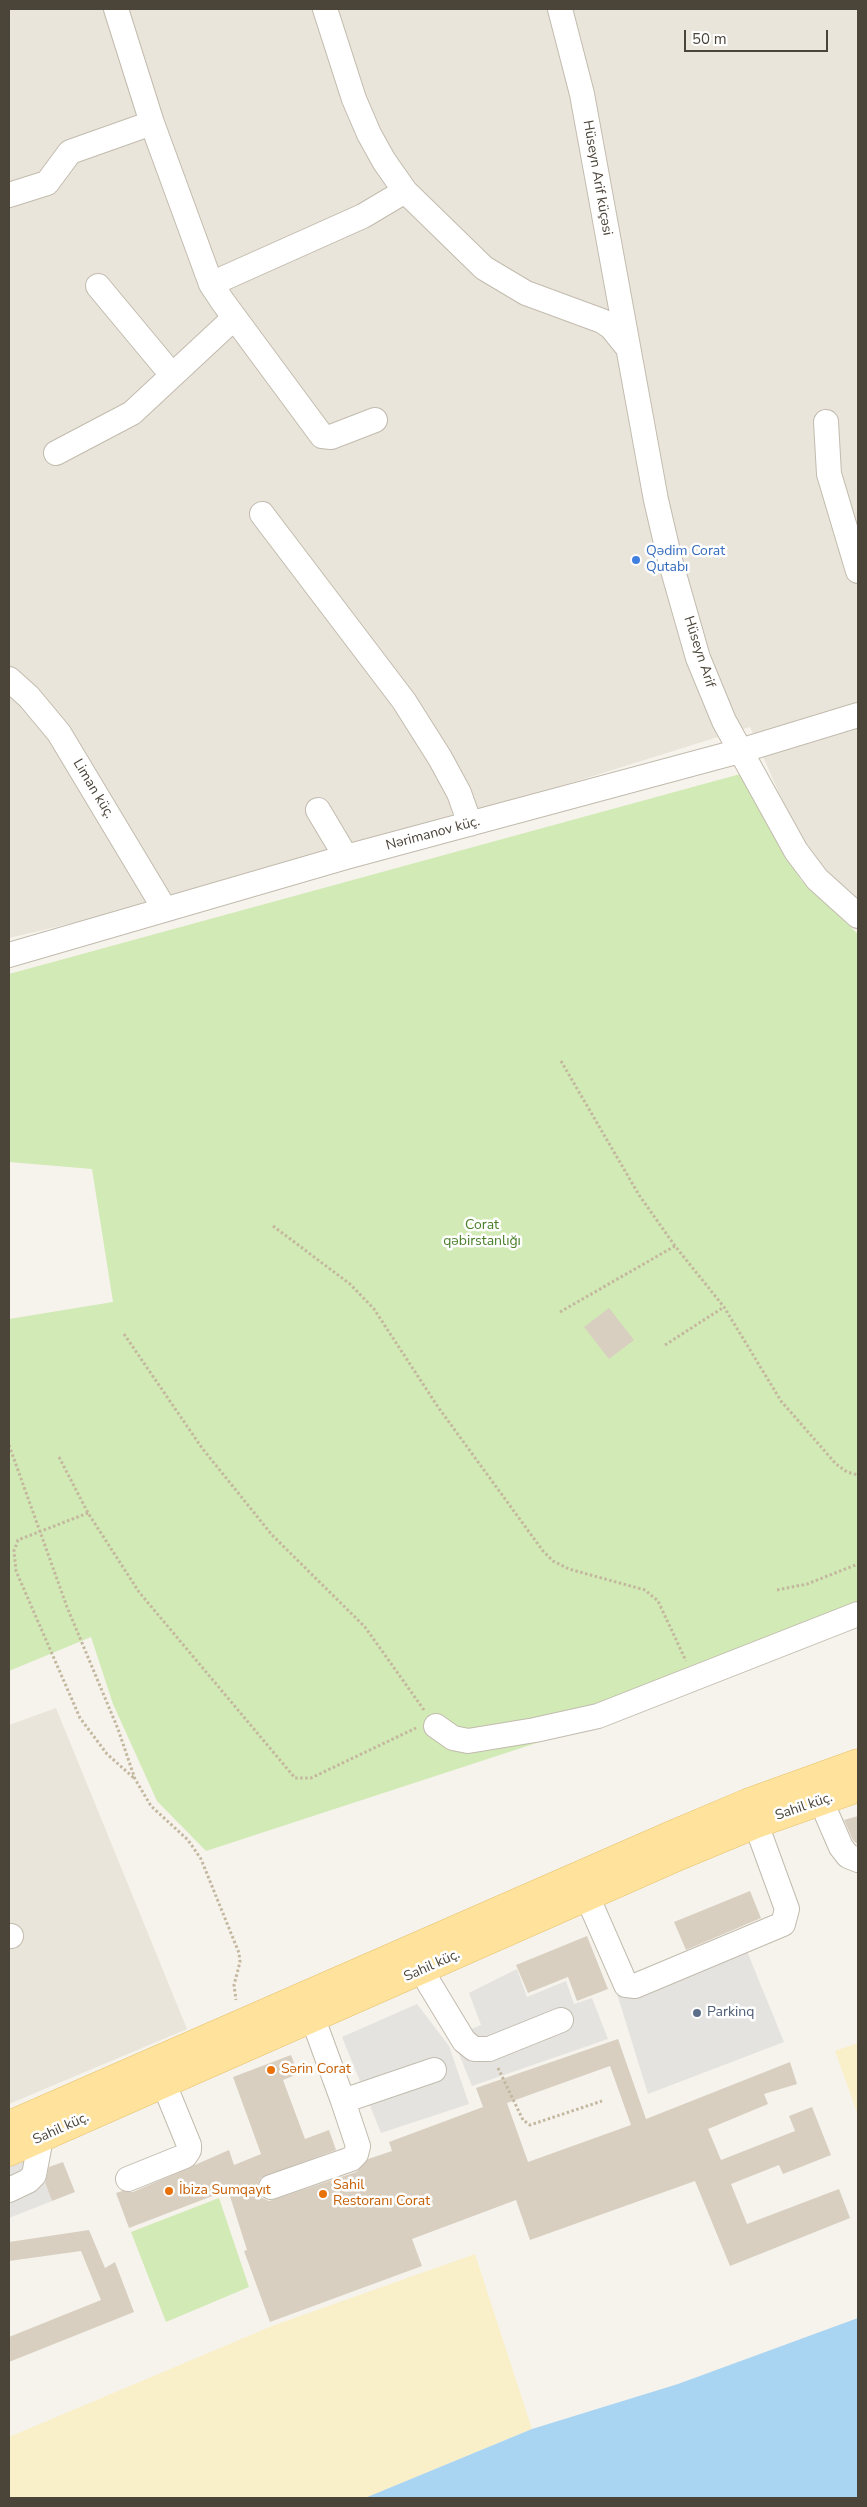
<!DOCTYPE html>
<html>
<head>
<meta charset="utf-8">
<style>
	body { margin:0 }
	#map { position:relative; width:867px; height:2507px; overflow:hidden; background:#f6f3ec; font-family:"Nunito Sans",sans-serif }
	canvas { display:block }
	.frame { position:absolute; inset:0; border:10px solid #4b4439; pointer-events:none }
	.scale { position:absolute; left:684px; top:30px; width:144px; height:22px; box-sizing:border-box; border:2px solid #4b4439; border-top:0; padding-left:6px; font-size:15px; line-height:18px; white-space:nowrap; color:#4b4439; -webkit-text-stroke:4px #fff; paint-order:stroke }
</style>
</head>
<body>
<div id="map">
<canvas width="867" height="2507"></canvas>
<div class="frame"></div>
<div class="scale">50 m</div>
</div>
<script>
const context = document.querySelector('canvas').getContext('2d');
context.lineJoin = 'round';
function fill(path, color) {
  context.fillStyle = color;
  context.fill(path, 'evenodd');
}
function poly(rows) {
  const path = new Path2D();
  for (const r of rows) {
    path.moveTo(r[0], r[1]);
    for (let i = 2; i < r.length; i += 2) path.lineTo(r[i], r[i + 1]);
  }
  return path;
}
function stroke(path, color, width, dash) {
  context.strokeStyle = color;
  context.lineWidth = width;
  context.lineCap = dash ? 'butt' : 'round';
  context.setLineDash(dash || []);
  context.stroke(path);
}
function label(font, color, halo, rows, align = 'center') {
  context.font = font + ' "Nunito Sans",sans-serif';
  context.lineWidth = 5;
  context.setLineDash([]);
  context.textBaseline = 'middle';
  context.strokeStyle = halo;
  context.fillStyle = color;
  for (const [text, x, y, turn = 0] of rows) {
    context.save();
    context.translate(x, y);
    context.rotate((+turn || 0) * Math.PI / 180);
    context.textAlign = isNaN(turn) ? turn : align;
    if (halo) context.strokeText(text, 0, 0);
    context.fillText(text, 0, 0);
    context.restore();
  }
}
const residential = poly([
	[9,9,858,9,858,899,843,888,801,843,750,727,433,826,124,911,9,938],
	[56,1708,187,2029,9,2104,9,1725]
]);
const green = poly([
	[744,773,767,824,801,880,858,934,858,1621,665,1701,206,1851,157,1801,113,1704,91,1637,9,1671,9,1319,113,1302,92,1169,9,1162,9,974],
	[219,2198,249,2287,166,2322,131,2232]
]);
const sand = poly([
	[858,2043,858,2115,835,2051],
	[475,2254,532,2429,365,2498,9,2498,9,2437,272,2326]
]);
const parking = poly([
	[740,1934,784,2042,648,2094,614,1984],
	[517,1969,527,1997,566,1981,574,2004,592,1998,608,2039,472,2086,452,2037,481,2025,469,1993],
	[417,2004,449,2046,469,2104,381,2133,342,2037],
	[27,2156,40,2171,52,2201,9,2218,9,2164]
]);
const water = poly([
	[858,2318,858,2498,365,2498,532,2429,678,2384]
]);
const building = poly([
	[609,1308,634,1340,609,1359,584,1327],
	[858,1816,858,1845,853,1840,844,1820],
	[750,1891,761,1918,686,1950,674,1922],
	[587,1936,608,1989,577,2001,568,1977,528,1993,516,1965],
	[618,2039,646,2119,790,2062,797,2084,764,2094,768,2104,708,2129,721,2160,795,2131,789,2116,812,2107,831,2155,783,2174,779,2165,731,2184,747,2224,839,2189,850,2218,730,2266,695,2181,530,2240,516,2200,412,2239,422,2266,270,2322,244,2251,247,2250,228,2190,129,2228,116,2193,122,2191,133,2192,229,2150,234,2165,261,2154,233,2077,291,2055,298,2074,283,2080,305,2139,329,2130,336,2150,261,2178,258,2184,258,2192,262,2198,269,2201,356,2172,368,2159,392,2151,389,2142,483,2107,476,2088],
	[610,2066,631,2125,528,2162,507,2103],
	[63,2162,75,2192,52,2201,45,2183,49,2167],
	[89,2230,105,2268,115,2262,134,2312,9,2362,9,2337,101,2300,81,2251,9,2261,9,2242]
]);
const path = poly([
	[561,1061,639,1195,675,1246,724,1307,781,1401,836,1464,847,1472,858,1475],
	[273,1226,350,1284,374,1309,438,1407,543,1551,553,1561,569,1569,645,1590,658,1601,686,1661],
	[560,1312,675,1246],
	[124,1334,202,1448,272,1535,365,1627,424,1710],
	[665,1345,724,1307],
	[9,1445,67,1607,118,1729,135,1779,151,1806,188,1840,201,1859,239,1953,240,1962,234,1985,236,2000],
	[59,1457,88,1513,139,1592,295,1778,311,1778,416,1728],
	[88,1513,18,1540,14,1551,16,1571,80,1718,107,1754,135,1779],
	[777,1590,807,1584,858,1564],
	[498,2068,523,2120,530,2125,602,2101]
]);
const minor = poly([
	[116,9,152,123,211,284,223,302,322,436,331,437,375,420],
	[325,9,354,99,369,134,384,161,405,191,484,268,526,293,602,321,611,327,628,348],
	[560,9,582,94,656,500,670,560,698,658,724,721,796,851,817,879,858,916],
	[9,195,47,183,70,152,152,123],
	[211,284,363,216,405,191],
	[98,286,172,375],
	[826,422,829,474,858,571],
	[56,453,132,413,234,318],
	[262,514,404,701,440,758,459,793,470,824],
	[9,679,29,697,59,733,164,908],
	[318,810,346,857],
	[9,955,346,857,740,751,858,715],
	[436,1726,453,1738,468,1741,535,1730,598,1716,858,1614],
	[821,1801,841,1847,848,1856,858,1860],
	[587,1896,626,1985,635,1986,783,1924,787,1909,756,1824],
	[9,1936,11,1936],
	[421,1970,464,2041,474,2049,489,2049,561,2020],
	[313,2019,343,2101,434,2070],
	[128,2179,185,2156,189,2150,189,2145,164,2084],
	[271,2187,351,2159,356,2154,358,2146,343,2101],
	[9,2190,28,2181,34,2175,41,2138]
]);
const major = poly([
	[9,2125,669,1836,747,1803,858,1763],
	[9,2152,677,1857,756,1824,858,1788]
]);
const markers = [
	[636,560,5,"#3f7fe0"],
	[697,2013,5,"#5c6f8a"],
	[271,2070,5,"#e8710a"],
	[169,2191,5,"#e8710a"],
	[323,2194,5,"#e8710a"]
];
const streetNames = [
	["Hüseyn Arif küçəsi",597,178,80],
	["Hüseyn Arif",699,652,72],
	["Liman küç.",93,789,59],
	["Nərimanov küç.",433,834,-15],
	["Sahil küç.",804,1807,-19],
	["Sahil küç.",432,1966,-24],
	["Sahil küç.",61,2129,-24]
];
const shopNames = [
	["Qədim Corat",646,552],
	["Qutabı",646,568]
];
const parkNames = [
	["Corat",482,1226],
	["qəbirstanlığı",482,1242]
];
const serviceNames = [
	["Parkinq",707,2013]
];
const foodNames = [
	["Sərin Corat",281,2070],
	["Sahil",333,2186],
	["Restoranı Corat",333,2202],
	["İbiza Sumqayıt",179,2191]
];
fill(residential, '#eae5da');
fill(green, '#d2eab5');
fill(sand, '#f9efc9');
fill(parking, '#e5e3e0');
fill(water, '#a9d4f2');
fill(building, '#d8cfc1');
stroke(minor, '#c2bbae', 26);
stroke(major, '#e6c16a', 29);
stroke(path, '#c4b79f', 3, [2.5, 2.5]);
stroke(minor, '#fff', 24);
stroke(major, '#ffe39c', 28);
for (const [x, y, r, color] of markers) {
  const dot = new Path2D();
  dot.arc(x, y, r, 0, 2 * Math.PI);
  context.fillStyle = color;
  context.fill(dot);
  stroke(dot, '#fff', 2);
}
label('14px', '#4b4439', '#fff', streetNames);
label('14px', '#366cbe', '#fff', shopNames, 'left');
label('14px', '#4a7f2a', '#fff', parkNames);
label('14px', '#4e5e75', '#fff', serviceNames, 'left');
label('14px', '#c56008', '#fff', foodNames, 'left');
</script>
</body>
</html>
